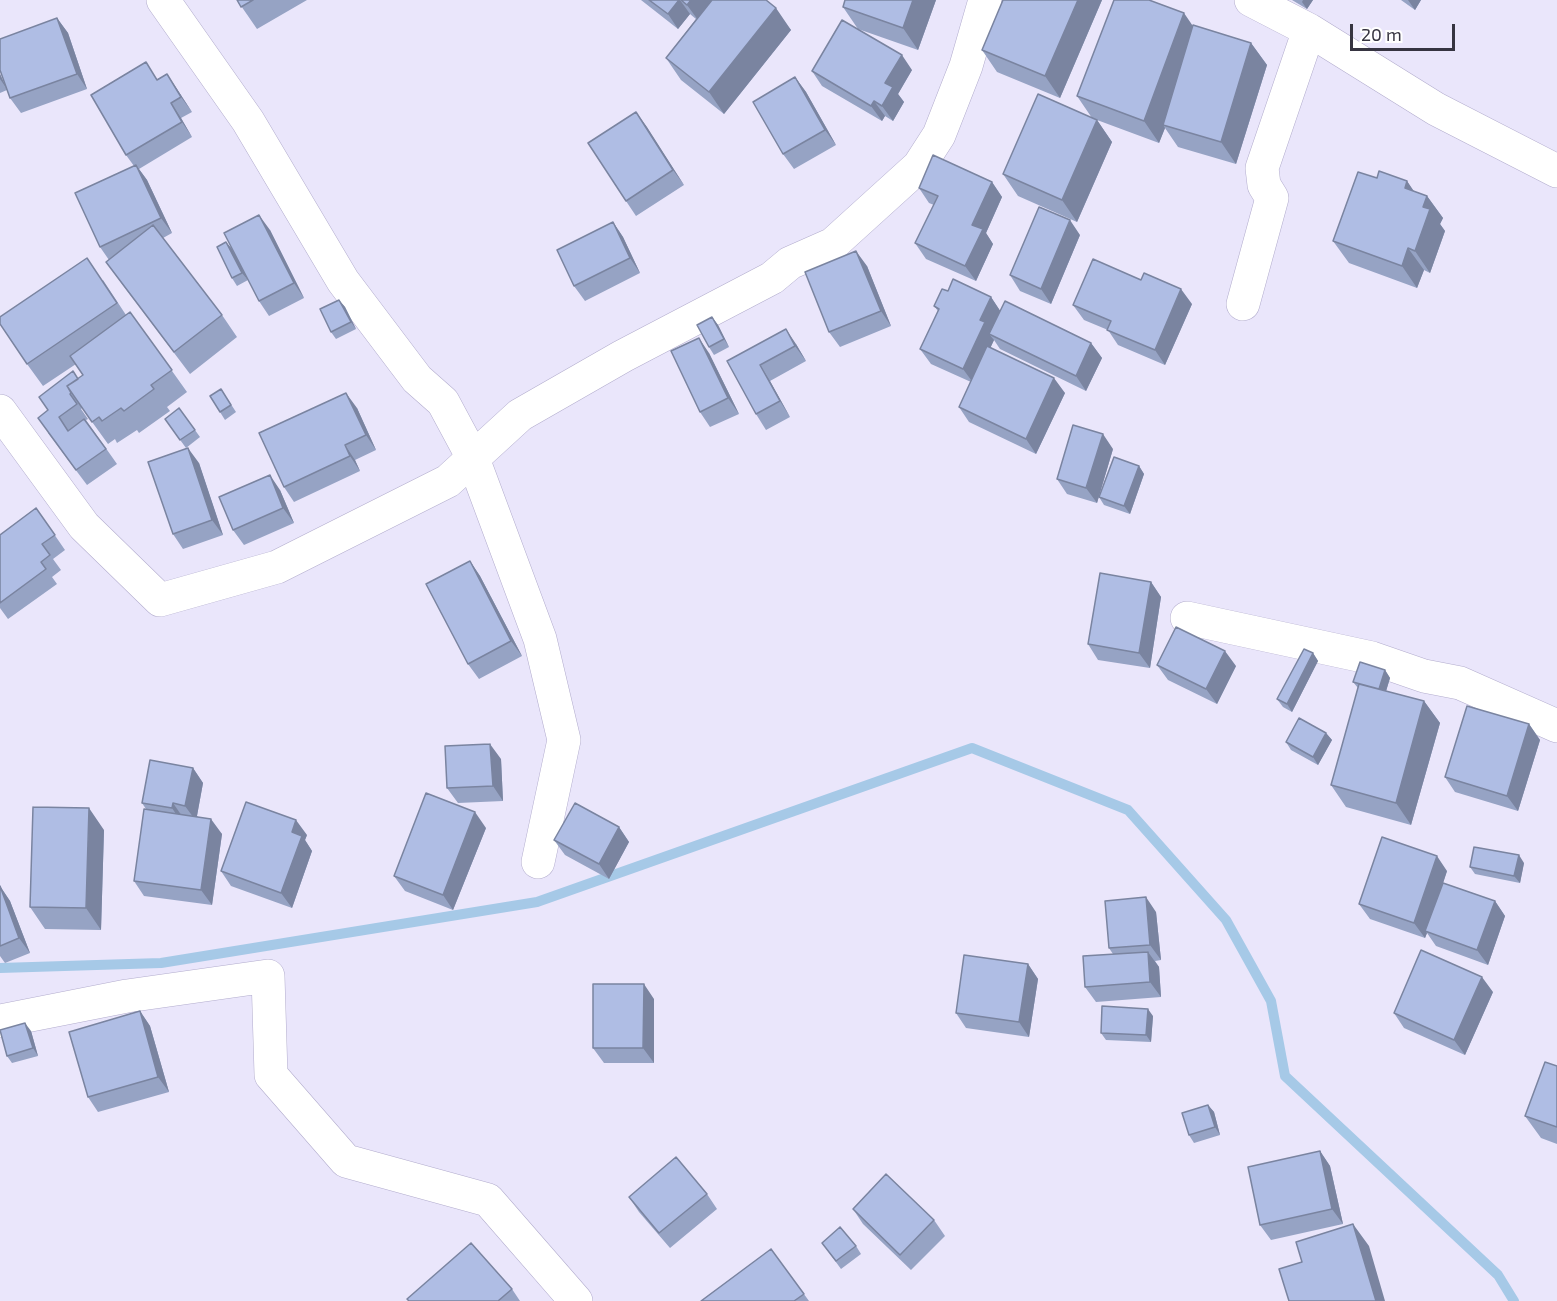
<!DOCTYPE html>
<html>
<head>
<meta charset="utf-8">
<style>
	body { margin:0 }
	#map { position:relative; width:1557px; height:1301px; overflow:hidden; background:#eae6fb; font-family:"Exo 2",sans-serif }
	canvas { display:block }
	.scale { position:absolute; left:1350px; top:24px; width:105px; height:27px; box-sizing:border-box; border:3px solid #363441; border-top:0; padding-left:8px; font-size:18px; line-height:21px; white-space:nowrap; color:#363441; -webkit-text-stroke:4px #fff; paint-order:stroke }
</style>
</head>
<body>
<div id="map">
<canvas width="1557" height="1301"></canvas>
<div class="scale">20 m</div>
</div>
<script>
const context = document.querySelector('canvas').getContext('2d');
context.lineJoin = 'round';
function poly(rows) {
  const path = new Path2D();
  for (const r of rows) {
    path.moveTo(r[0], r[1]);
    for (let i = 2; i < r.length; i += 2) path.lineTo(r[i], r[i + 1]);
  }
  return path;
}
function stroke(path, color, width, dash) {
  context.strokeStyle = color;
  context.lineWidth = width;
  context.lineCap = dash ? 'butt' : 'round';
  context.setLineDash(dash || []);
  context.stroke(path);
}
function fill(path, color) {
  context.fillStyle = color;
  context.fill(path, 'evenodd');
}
const stream = poly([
	[0,968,161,963,537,902,972,748,1128,810,1226,920,1271,1001,1285,1076,1498,1275,1514,1301]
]);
const minor = poly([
	[163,0,248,121,343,281,417,379,443,402,472,456,540,639,564,740,538,862],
	[1251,0,1309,30,1436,109,1557,171],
	[1243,304,1272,198,1264,185,1262,168,1309,30],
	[0,411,84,526,160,600,277,567,448,481,520,415,623,356,772,278,790,263,833,244,919,166,939,135,966,66,985,0],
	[1187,618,1372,658,1424,676,1460,683,1557,726],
	[0,1021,127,996,268,976,271,1075,346,1161,488,1200,576,1301]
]);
const wall = poly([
	[237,0,307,0,257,29],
	[641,0,766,0,791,30,724,114,681,80,666,58,696,19,690,14,678,29],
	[936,0,918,50,858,29,843,7],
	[1003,0,1102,0,1060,98,997,72,982,50],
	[1292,0,1313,0,1307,9],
	[1401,0,1421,0,1415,10],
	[57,18,68,33,87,89,21,113,10,98,7,90,0,93,0,74,6,87],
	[1193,26,1251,43,1267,65,1236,164,1178,147,1165,128,1159,143,1097,120,1112,142,1077,222,1018,196,1003,174,1092,118,1077,96],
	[912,70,898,94,904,102,893,121,885,116,882,121,822,86,812,71],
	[167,74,192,112,181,118,192,137,139,169,147,180,172,233,163,238,222,315,237,337,190,374,122,284,106,262,109,260,100,247,134,166,126,155,158,79],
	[795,77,806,92,836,145,794,169,783,154],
	[636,112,684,185,636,216,626,201],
	[1377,178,1407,181,1413,191,1427,196,1443,218,1440,224,1445,231,1430,273,1424,270,1417,288,1349,263,1333,241],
	[992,182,1002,197,986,233,993,244,976,281,926,259,915,243,934,205,929,203,919,188],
	[613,222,623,237,640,273,585,301,574,286],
	[270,230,304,298,269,316,259,301],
	[1080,235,1051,304,1020,291,1010,275],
	[226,242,232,249,248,280,237,286,232,278],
	[867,266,891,326,840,347,829,332],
	[103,280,126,315,130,312,187,392,167,407,170,411,139,433,137,430,117,443,115,439,108,444,82,408,81,409,88,419,86,420,117,464,87,485,48,433,48,410,78,379,83,375,76,364,43,386,27,364],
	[948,291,991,297,1000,311,1091,343,1102,358,1086,391,1000,349,994,340,990,348,1065,393,1036,454,969,422,959,407,971,382,931,364,920,349,938,311,934,306],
	[339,300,345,307,356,329,336,339,331,332],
	[1192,304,1165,365,1118,345,1108,330,1084,320,1073,305],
	[712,317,718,325,729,347,714,355,709,347],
	[796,344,806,361,770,381,790,417,766,430,756,414,727,361],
	[709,353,739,414,710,427,700,412],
	[221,389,236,412,225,420,220,412],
	[179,408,200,437,186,448,165,419],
	[357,408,376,450,355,460,360,471,294,502,284,487],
	[1113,449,1097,503,1067,494,1057,479],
	[199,463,223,535,183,549,173,534],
	[1139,466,1144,474,1130,514,1104,505,1099,497],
	[280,490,294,523,244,545,233,530],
	[36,508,65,550,53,559,61,570,52,577,57,584,8,619,0,608,0,535],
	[470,561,480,576,522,656,479,679,468,664],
	[1151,582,1161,597,1150,668,1098,660,1088,644],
	[1313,653,1318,661,1292,712,1283,707,1277,699],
	[1157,665,1236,666,1217,704,1168,680],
	[1385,670,1390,678,1386,691,1424,701,1440,723,1411,825,1346,807,1331,785,1358,688,1353,682],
	[1529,724,1540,740,1518,811,1455,792,1445,777],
	[1326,733,1332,740,1318,765,1291,750,1286,742],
	[501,759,503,801,458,803,447,788],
	[193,768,203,783,197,816,222,834,212,905,144,896,134,881,146,809,142,803],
	[619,827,629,842,609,879,565,855,554,840],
	[486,828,453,910,405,891,394,876],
	[104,830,101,930,45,929,30,907],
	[307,835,305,840,312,851,292,908,231,886,221,871],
	[1524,863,1520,883,1475,874,1470,867],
	[1447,871,1443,883,1495,901,1505,916,1488,965,1436,946,1427,933,1425,938,1370,919,1359,904],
	[0,886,10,901,30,953,5,963,0,956],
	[1156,912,1161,960,1155,961,1159,967,1161,997,1096,1002,1085,987,1113,954,1109,948],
	[1028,964,1038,979,1029,1037,966,1028,956,1013],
	[1493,992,1465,1055,1404,1028,1394,1013],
	[654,999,654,1063,604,1063,593,1048],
	[140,1011,150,1026,169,1092,98,1112,88,1097],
	[1153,1016,1151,1042,1106,1040,1101,1033],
	[31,1031,38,1056,12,1063,7,1056],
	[1557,1066,1557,1144,1541,1138,1525,1116],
	[1208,1105,1214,1112,1220,1135,1194,1143,1189,1135],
	[1320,1151,1330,1166,1343,1224,1271,1240,1260,1225],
	[707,1194,717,1209,670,1248,639,1212,629,1197],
	[853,1209,934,1220,945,1236,911,1270,863,1224],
	[822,1243,856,1246,861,1254,841,1269],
	[771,1249,809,1301,701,1301],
	[512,1289,520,1301,409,1301]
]);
const shadedWall = poly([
	[679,0,680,0,690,14,678,29,668,14],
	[691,0,713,0,698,20,687,5],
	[913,0,936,0,918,50,903,28],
	[1078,0,1102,0,1060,98,1045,76],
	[1303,0,1313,0,1307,9,1302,2],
	[1408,0,1421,0,1415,10],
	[776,8,791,30,724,114,709,92],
	[1184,13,1199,35,1163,125,1165,128,1159,143,1144,121],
	[57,18,68,33,87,89,77,74],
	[1251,43,1267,65,1236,164,1221,142],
	[902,55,912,70,898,94,904,102,893,121,882,106,885,83],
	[0,74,7,89,0,79],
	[167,74,177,89,192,112,181,97],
	[795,77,806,92,836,145,825,130],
	[874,101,885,116,882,121,871,106],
	[171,103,181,118,192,137,182,122],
	[636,112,647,127,684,185,673,170],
	[1097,120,1112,142,1077,222,1062,200],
	[136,165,147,180,172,233,161,218],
	[1407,181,1422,203,1405,188],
	[992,182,1002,197,986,233,993,244,976,281,965,266,972,225],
	[1427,196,1443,218,1440,224,1445,231,1430,273,1415,251,1423,207],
	[259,215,270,230,304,298,294,283],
	[1070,220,1080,235,1051,304,1041,289],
	[613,222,623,237,640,273,630,258],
	[226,242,232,249,248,280,242,273],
	[1408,248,1424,270,1417,288,1402,266],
	[856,251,867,266,891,326,881,311],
	[1181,289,1192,304,1165,365,1155,350],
	[991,297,1001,312,991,335,989,334,994,340,974,384,963,369,980,320],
	[339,300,345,307,356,329,351,322],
	[712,317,718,325,729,347,724,339],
	[786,329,796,344,806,361,795,346],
	[699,338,709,353,739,414,728,398],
	[1091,343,1102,358,1086,391,1076,376],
	[760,365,770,381,790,417,780,401],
	[1054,378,1065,393,1036,454,1026,439],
	[346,393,357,408,376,450,366,435],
	[1103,434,1113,449,1097,503,1086,488],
	[345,445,355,460,360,471,350,456],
	[188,448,199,463,223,535,212,520],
	[1139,466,1144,474,1130,514,1124,506],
	[270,475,280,490,294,523,283,508],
	[470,561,480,576,522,656,511,641],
	[1151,582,1161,597,1150,668,1139,653],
	[1225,651,1236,666,1217,704,1206,689],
	[1313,653,1318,661,1292,712,1287,704],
	[1385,670,1390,678,1384,698,1378,691],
	[1424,701,1440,723,1411,825,1396,803],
	[1529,724,1540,740,1518,811,1507,796],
	[1326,733,1332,740,1318,765,1313,757],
	[490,744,501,759,503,801,493,786],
	[193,768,203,783,196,821,185,806],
	[173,803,184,819,182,823,172,808],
	[89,808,104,830,101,930,86,908],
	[475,812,486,828,453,910,443,895],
	[211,819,222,834,212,905,201,890],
	[296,820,307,835,305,840,312,851,292,908,281,893,292,832],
	[619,827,629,842,609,879,599,864],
	[1519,855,1524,863,1520,883,1514,876],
	[1437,856,1447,871,1427,932,1425,931,1427,933,1425,938,1414,923],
	[0,886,10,901,30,953,19,938],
	[1146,897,1156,912,1161,960,1150,945],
	[1495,901,1505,916,1488,965,1477,950],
	[1148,952,1159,967,1161,997,1150,982],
	[1028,964,1038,979,1029,1037,1019,1022],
	[1482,977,1493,992,1465,1055,1454,1040],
	[644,984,654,999,654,1063,643,1048],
	[1148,1009,1153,1016,1151,1042,1146,1035],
	[140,1011,150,1026,169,1092,158,1077],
	[25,1023,31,1031,38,1056,33,1048],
	[1208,1105,1214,1112,1220,1135,1215,1127],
	[1320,1151,1330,1166,1343,1224,1332,1209],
	[1353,1224,1369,1246,1385,1301,1376,1301]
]);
const building = poly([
	[237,0,253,0,241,7,237,0],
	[649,0,679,0,668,14,649,0],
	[681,0,691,0,687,5,681,0],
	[712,0,766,0,776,8,709,92,666,58,712,0],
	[845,0,913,0,903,28,843,7,845,0],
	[1003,0,1078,0,1045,76,982,50,1003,0],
	[1114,0,1149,0,1184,13,1144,121,1077,96,1114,0],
	[57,18,77,74,10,98,0,70,0,39,57,18],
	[842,20,902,55,885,83,893,87,882,106,874,101,871,106,812,71,842,20],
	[1193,25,1251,43,1221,142,1163,125,1193,25],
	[146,62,157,80,167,74,181,97,171,103,182,122,126,155,91,95,146,62],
	[795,77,825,130,783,154,753,102,795,77],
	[1038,94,1097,120,1062,200,1003,174,1038,94],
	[636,112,673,170,626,201,588,143,636,112],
	[933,155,992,182,972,225,983,229,965,266,915,243,938,196,919,188,933,155],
	[136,165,161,218,100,247,75,193,136,165],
	[1379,171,1407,181,1405,188,1427,196,1423,207,1430,209,1415,251,1408,248,1402,266,1333,241,1358,172,1377,178,1379,171],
	[1039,207,1070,220,1041,289,1010,275,1039,207],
	[259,215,294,283,259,301,224,233,259,215],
	[613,222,630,258,574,286,557,250,613,222],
	[153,225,222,315,174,352,106,262,153,225],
	[226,242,242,273,232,278,217,247,226,242],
	[856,251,881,311,829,332,805,272,856,251],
	[87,258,117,303,27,364,0,324,0,317,87,258],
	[1093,259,1141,280,1144,273,1181,289,1155,350,1107,330,1111,321,1073,305,1093,259],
	[953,279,991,297,980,320,985,322,963,369,920,349,939,309,934,306,942,289,948,291,953,279],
	[339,300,351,322,331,332,320,309,339,300],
	[1005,301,1091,343,1076,376,989,334,1005,301],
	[130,312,172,370,151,385,154,389,124,411,121,408,102,421,99,417,92,422,67,386,83,375,70,356,130,312],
	[712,317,724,339,709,347,697,325,712,317],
	[786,329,795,346,760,365,780,401,756,414,727,361,786,329],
	[699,338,728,398,700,412,671,351,699,338],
	[987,346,1054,378,1026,439,959,407,987,346],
	[73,371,78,379,67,386,71,393,70,394,77,404,59,417,68,431,84,419,106,449,76,470,38,418,48,410,39,397,73,371],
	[221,389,231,405,220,412,210,396,221,389],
	[346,393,366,435,345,445,350,456,284,487,259,433,346,393],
	[179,408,195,430,180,440,165,419,179,408],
	[1073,425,1103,434,1086,488,1057,479,1073,425],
	[188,448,212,520,173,534,148,462,188,448],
	[1114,457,1139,466,1124,506,1099,497,1114,457],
	[270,475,283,508,233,530,219,497,270,475],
	[36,508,55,535,42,544,50,555,41,562,46,569,0,603,0,535,36,508],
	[470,561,511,641,468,664,426,584,470,561],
	[1100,573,1151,582,1139,653,1088,644,1100,573],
	[1176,627,1225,651,1206,689,1157,665,1176,627],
	[1304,649,1313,653,1287,704,1277,699,1304,649],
	[1360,662,1385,670,1379,689,1353,682,1360,662],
	[1359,684,1424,701,1396,803,1331,785,1359,684],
	[1467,706,1529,724,1507,796,1445,777,1467,706],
	[1299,718,1326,733,1313,757,1286,742,1299,718],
	[490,744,493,786,447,788,445,746,490,744],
	[150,760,193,768,185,806,173,803,172,808,142,803,150,760],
	[426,793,475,812,443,895,394,876,426,793],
	[246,802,296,820,292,832,302,836,281,893,221,871,246,802],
	[575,803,619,827,599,864,554,840,575,803],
	[33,807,89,808,86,908,30,907,33,807],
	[144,809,211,819,201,890,134,881,144,809],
	[1382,837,1437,856,1414,923,1359,904,1382,837],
	[1474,847,1519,855,1514,876,1470,867,1474,847],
	[1443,883,1495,901,1477,950,1425,931,1443,883],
	[0,886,19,938,0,946,0,886],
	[1146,897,1150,945,1109,948,1105,901,1146,897],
	[1421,950,1482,977,1454,1040,1394,1013,1421,950],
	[1148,952,1150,982,1085,987,1083,956,1148,952],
	[964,955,1028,964,1019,1022,956,1013,964,955],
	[593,984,644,984,643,1048,593,1048,593,984],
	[1102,1006,1148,1009,1146,1035,1101,1033,1102,1006],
	[140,1011,158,1077,88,1097,69,1032,140,1011],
	[25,1023,33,1048,7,1056,0,1030,25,1023],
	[1545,1062,1557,1066,1557,1127,1525,1116,1545,1062],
	[1208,1105,1215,1127,1189,1135,1182,1113,1208,1105],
	[1320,1151,1332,1209,1260,1225,1248,1167,1320,1151],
	[676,1157,707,1194,659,1233,629,1197,676,1157],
	[886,1174,934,1220,900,1255,853,1209,886,1174],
	[1353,1224,1376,1301,1289,1301,1279,1269,1302,1262,1296,1242,1353,1224],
	[840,1227,856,1246,836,1261,822,1243,840,1227],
	[471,1243,512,1289,498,1301,409,1301,407,1299,471,1243],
	[771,1249,804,1294,794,1301,701,1301,771,1249]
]);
stroke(stream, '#a6c9e7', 10);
stroke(minor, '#b2accd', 34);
stroke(minor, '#fff', 33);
fill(wall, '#96a3c4');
fill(shadedWall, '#7a84a0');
fill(building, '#afbde4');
stroke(building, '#7a84a0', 1.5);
</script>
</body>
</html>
